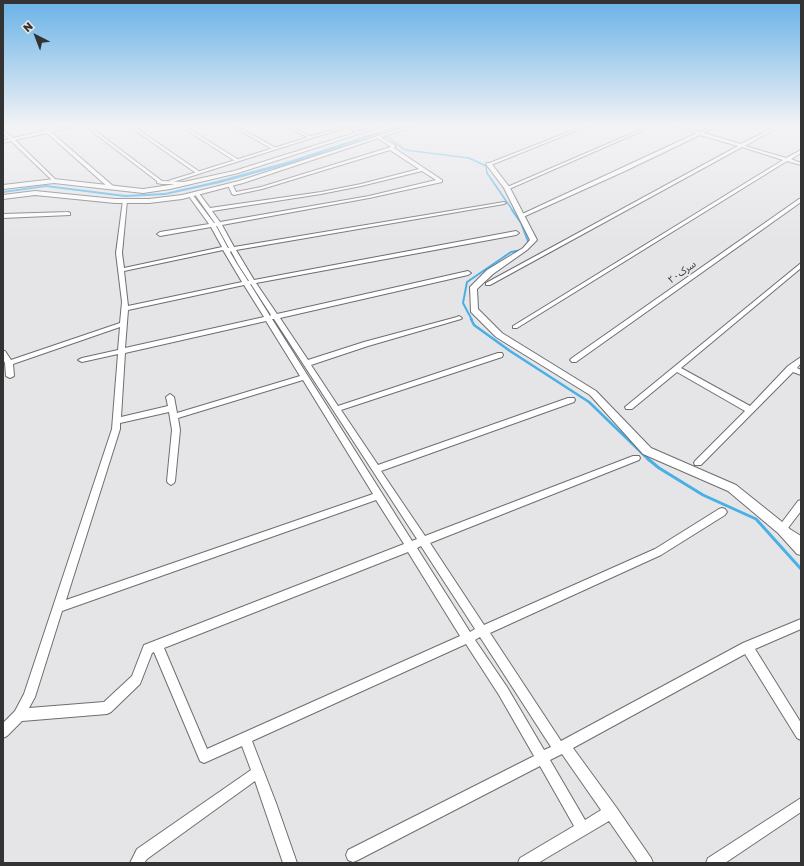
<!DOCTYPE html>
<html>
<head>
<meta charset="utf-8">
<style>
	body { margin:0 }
	#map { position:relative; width:804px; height:866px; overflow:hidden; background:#e5e5e8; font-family:"Golos Text",sans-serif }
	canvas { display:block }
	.frame { position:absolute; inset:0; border:4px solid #333334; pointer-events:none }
	.north { position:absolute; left:16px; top:16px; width:40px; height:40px; -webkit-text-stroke:3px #e5e5e8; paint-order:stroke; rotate:318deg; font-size:11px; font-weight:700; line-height:16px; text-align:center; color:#333334 }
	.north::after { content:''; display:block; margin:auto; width:14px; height:18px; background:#333334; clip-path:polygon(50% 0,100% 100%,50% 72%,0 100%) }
</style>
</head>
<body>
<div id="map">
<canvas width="804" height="866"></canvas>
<div class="frame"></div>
<div class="north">N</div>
</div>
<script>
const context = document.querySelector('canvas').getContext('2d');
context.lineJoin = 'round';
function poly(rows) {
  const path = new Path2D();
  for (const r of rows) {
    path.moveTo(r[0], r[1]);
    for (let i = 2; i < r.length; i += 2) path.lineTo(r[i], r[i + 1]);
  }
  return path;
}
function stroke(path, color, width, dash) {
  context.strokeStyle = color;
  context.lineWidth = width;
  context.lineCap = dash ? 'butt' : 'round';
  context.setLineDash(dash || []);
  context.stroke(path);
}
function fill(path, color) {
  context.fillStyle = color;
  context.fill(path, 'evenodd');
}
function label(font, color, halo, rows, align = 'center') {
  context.font = font + ' "Golos Text","Noto Sans Arabic",sans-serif';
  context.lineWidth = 4;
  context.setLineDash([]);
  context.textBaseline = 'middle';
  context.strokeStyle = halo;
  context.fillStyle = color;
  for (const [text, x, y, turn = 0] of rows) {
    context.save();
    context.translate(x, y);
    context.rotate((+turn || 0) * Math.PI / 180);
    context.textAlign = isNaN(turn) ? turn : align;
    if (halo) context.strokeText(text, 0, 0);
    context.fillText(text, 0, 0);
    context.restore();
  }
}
const streamFar3 = poly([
	[388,137,405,150,469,158,486,166,487,173,513,211]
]);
const streamFar2 = poly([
	[512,210,521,223,529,244],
	[472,320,463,303,467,282,511,252,522,250]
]);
const streamFar1 = poly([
	[471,319,474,325,510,351,589,402,649,460]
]);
const stream = poly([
	[648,459,659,468,703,495,756,519,801,569]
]);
const canal = poly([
	[396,126,401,126,290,164,220,183,165,195,125,197,46,187,3,193,3,191,46,185,125,195,165,193,217,181,286,162,396,126]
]);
const minor = poly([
	[39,126,43,126,48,130,74,126,73,127,51,132,113,186,113,188,109,188,47,133,15,140,56,180,56,182,54,182,11,141,3,143,3,141,9,139,3,133,3,130,13,138,44,131,39,126],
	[85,126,89,126,162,181,185,182,187,183,185,184,162,184,157,183,157,181,85,126],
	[129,126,133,126,200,172,196,173,129,126],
	[180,126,184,126,239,160,235,161,180,126],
	[232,126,236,126,276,148,272,149,232,126],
	[285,126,289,126,312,137,309,138,285,126],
	[358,126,362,126,356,129,360,133,358,134,351,129,358,126],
	[584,126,588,126,491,165,487,164,584,126],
	[649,126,653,126,509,189,505,188,649,126],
	[675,126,680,126,700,132,713,126,717,126,704,133,741,144,776,126,780,126,745,146,786,158,801,150,801,153,791,159,801,163,801,165,787,161,517,328,513,328,513,326,783,160,742,147,490,285,486,285,486,283,738,146,700,135,625,171,523,217,518,216,697,133,675,126],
	[377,135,396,146,394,148,442,180,442,182,369,198,222,225,234,247,504,202,506,203,504,204,236,250,254,280,516,231,519,233,516,235,256,283,277,314,468,271,471,273,468,275,280,318,308,360,364,342,457,317,459,316,462,318,461,319,368,346,311,365,338,406,498,353,502,353,503,355,502,357,341,410,378,465,568,398,574,398,575,400,574,402,381,471,425,536,633,456,639,456,640,458,639,460,430,543,484,625,655,549,719,509,722,508,725,509,727,512,725,515,661,555,490,633,561,741,743,643,801,619,801,629,755,649,801,723,801,740,797,738,745,654,573,748,616,807,651,858,653,863,638,863,609,821,538,863,518,863,520,858,574,826,540,766,358,860,353,862,348,860,346,855,348,850,534,756,499,695,466,644,252,741,276,803,297,863,283,863,255,781,147,859,144,863,130,863,137,849,251,770,242,746,204,763,200,761,154,652,152,653,140,684,111,712,107,714,22,721,7,736,3,738,3,723,15,711,24,694,112,429,118,354,82,362,78,360,82,358,118,350,120,327,13,364,14,376,10,378,6,376,5,363,3,359,3,351,5,351,11,360,120,323,122,302,116,253,123,200,127,201,122,253,124,268,222,247,211,227,160,236,157,234,160,232,209,224,188,195,190,194,192,194,214,223,215,223,194,193,194,192,198,192,210,208,321,192,361,184,419,169,390,150,262,189,234,195,232,194,228,185,232,184,236,192,261,187,391,147,376,137,377,135],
	[422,171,436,180,369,196,220,222,212,211,321,194,361,186,422,171],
	[216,226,217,226,229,248,228,248,216,226],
	[223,250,242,282,128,306,124,271,223,250],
	[231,251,238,264,249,281,248,281,237,264,230,252,231,251],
	[250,284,251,284,271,315,270,316,250,284],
	[244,285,264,317,125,348,128,310,244,285],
	[272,319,274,319,417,539,412,541,272,319],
	[266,321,300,376,177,413,174,397,170,394,166,397,168,406,121,417,125,353,266,321],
	[303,380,373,494,66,600,120,429,120,423,169,412,172,430,167,481,168,483,171,485,174,483,175,481,180,430,178,418,303,380],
	[376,500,404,544,144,645,132,676,104,702,29,708,35,697,62,611,376,500],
	[421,546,475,629,470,632,417,548,421,546],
	[408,552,460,636,207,749,164,648,408,552],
	[480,637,551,747,544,750,507,687,475,640,480,637],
	[562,754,601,810,585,820,550,760,562,754],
	[799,199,801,199,801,202,576,362,572,362,570,360,572,358,799,199],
	[68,212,70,213,70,215,3,218,3,214,68,212],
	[801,263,801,268,681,368,750,406,788,366,801,357,801,363,797,368,801,370,801,375,793,372,701,465,695,465,694,463,695,461,745,411,677,372,632,409,626,409,625,407,801,263],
	[801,500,801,511,788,528,801,536,801,545,779,532,777,529,798,501,801,500],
	[801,798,801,812,725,863,706,863,708,858,801,798]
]);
const tertiary = poly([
	[344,126,350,126,173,182,168,181,344,126],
	[377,126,383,126,238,173,170,189,143,193,54,183,3,189,3,185,54,179,143,189,170,185,234,171,377,126],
	[409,126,415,126,243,183,182,199,149,203,115,203,35,195,3,199,3,195,35,191,115,199,149,199,182,195,239,181,409,126],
	[487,163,491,163,510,188,537,240,527,250,493,274,477,289,478,309,502,333,596,391,651,448,736,485,786,525,801,542,801,555,797,554,778,533,728,491,643,454,590,395,496,337,471,312,470,287,487,270,523,248,530,240,504,188,486,164,487,163]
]);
const farStreetnames = [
	["سرک۲۰",682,272,-35]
];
stroke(streamFar3, '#49b0e6', 1.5);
stroke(streamFar2, '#49b0e6', 2);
stroke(streamFar1, '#49b0e6', 2.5);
stroke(stream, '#49b0e6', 3);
fill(canal, '#49b0e6');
stroke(minor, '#6e6e71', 2);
stroke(tertiary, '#6e6e71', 2);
fill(minor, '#fff');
fill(tertiary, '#fff');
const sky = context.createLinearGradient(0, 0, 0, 247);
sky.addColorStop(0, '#68b2e7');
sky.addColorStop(0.51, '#f3f3f5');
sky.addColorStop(1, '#f3f3f500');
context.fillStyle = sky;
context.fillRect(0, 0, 804, 247);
label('10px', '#333334', '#e5e5e8', farStreetnames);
</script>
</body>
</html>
